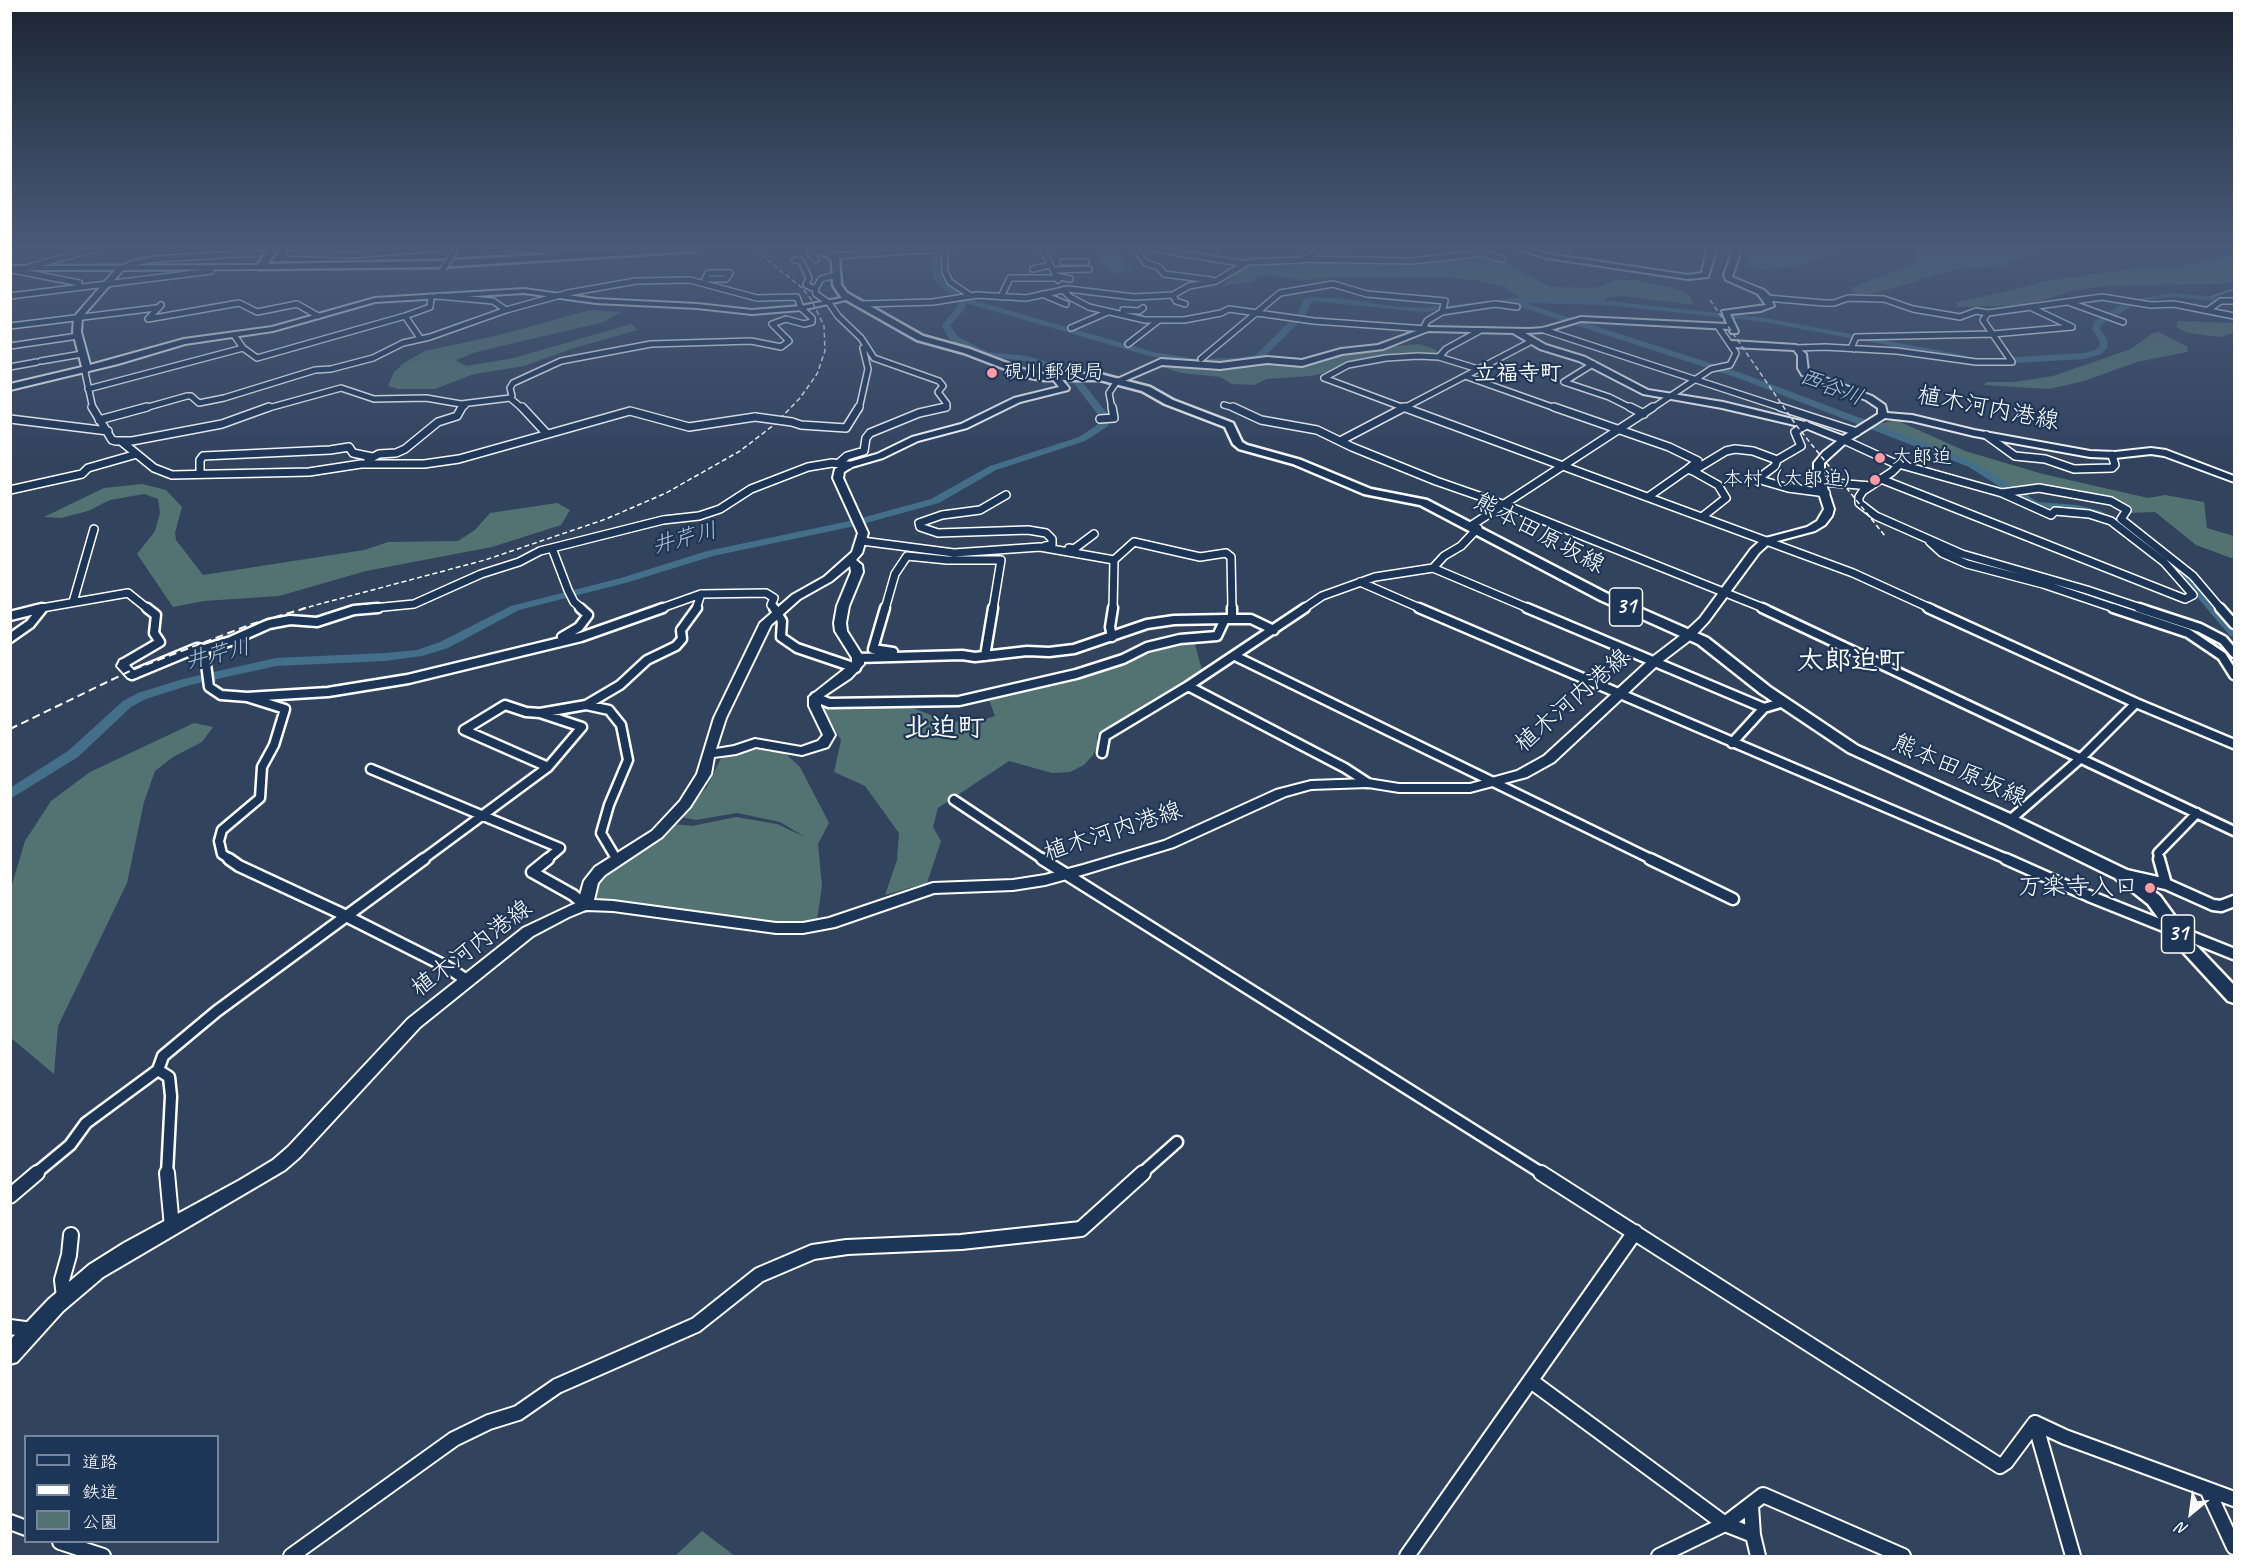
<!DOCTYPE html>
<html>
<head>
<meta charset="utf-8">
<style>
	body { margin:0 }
	#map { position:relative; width:2245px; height:1567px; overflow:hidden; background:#32435e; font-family:Caveat,"Klee One",sans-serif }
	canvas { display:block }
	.frame { position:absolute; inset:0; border:12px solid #fff; pointer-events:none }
	.legend { position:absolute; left:24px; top:1435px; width:195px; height:108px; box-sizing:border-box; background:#1d3557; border:2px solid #77869a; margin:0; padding:8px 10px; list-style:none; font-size:18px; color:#fff }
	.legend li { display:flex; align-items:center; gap:12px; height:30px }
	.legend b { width:30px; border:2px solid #77869a }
	.north { position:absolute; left:2161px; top:1483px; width:60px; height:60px; -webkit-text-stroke:4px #1d3557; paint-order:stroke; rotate:209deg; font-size:16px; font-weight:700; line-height:24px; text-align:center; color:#fff }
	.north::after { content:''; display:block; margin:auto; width:21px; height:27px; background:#fff; clip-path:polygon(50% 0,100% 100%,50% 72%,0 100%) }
</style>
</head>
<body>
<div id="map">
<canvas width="2245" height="1567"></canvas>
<div class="frame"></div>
<ul class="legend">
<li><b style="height:8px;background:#1d3557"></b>道路</li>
<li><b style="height:8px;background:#fff"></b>鉄道</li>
<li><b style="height:16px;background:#537372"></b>公園</li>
</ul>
<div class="north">N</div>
</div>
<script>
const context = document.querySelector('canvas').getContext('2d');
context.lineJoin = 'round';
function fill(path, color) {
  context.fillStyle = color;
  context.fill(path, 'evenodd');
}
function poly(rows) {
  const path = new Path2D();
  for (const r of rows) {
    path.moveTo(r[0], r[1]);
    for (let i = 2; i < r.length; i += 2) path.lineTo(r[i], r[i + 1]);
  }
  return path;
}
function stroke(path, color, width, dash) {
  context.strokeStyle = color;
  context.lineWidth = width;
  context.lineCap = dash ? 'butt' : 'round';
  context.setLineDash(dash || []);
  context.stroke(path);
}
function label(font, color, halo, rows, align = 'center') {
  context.font = font + ' Caveat,"Klee One",sans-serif';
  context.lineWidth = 4.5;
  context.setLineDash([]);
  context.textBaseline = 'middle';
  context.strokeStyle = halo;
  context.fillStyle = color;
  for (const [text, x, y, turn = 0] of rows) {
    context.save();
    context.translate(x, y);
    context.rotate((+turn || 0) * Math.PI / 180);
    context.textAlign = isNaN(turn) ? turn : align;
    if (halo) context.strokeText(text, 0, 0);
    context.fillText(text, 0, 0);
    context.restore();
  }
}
const green = poly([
	[1096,248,1112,248,1132,272,1114,273,1098,260],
	[1741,248,1840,248,1823,257,1794,267,1763,270,1744,267,1751,250],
	[1917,248,2045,248,2001,267,1956,269,1897,287,1871,294,1854,295,1851,288,1918,262],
	[1475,254,1504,261,1550,287,1595,288,1616,280,1634,280,1675,288,1689,294,1693,305,1625,296,1607,297,1603,303,1521,299,1505,287,1477,280,1439,277,1325,278,1308,280,1262,275,1252,281,1223,286,1244,265,1260,261,1405,263,1449,260],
	[2234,255,2234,281,2219,284,2105,286,2076,290,2026,305,1957,307,1957,302,2022,288,2041,282,2129,269,2174,268],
	[590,310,621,312,604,322,476,352,456,360,466,366,514,358,631,324,638,330,571,349,524,366,474,374,435,389,398,389,388,386,394,372,405,362,425,351,499,335],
	[2178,321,2234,323,2234,333,2220,337,2188,333,2176,327],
	[2159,332,2188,347,2187,352,2137,362,2084,381,2049,389,1984,385,1986,382,2014,382,2053,376,2131,349,2153,333],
	[1418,344,1432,348,1441,354,1436,358,1394,358,1310,376,1267,379,1254,385,1232,384,1220,377,1182,373,1153,364,1202,367,1257,362,1293,362,1337,352],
	[1896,420,1965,451,2043,474,2148,498,2165,495,2204,502,2207,528,2234,536,2234,559,2196,545,2155,512,2127,513,2121,506,2039,486,2014,489,1969,463,1875,425],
	[142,484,166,490,182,507,175,533,176,540,203,575,364,550,388,542,458,541,475,530,490,513,557,503,570,510,561,525,492,547,366,571,279,596,204,601,173,607,137,554,155,531,160,513,158,499,144,494,110,500,88,511,61,518,44,517,104,488],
	[1194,641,1202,670,1127,722,1097,735,1097,746,1093,755,1084,765,1070,772,1052,773,1009,761,938,808,933,827,941,841,927,883,885,895,897,860,899,833,865,786,834,772,841,740,830,721,817,706,908,706,946,721,977,722,995,716,988,697,1116,666,1162,649],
	[194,723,213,727,202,742,173,757,155,771,144,802,127,883,58,1026,54,1074,11,1038,11,888,25,841,51,801,90,772],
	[766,747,785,753,800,767,829,823,818,844,822,886,817,920,776,928,585,905,608,871,673,824,692,826,736,817,777,824,805,837,780,822,737,813,696,820,681,817,707,787,722,756],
	[702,1531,735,1556,675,1556]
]);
const stream = poly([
	[2211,297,2234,289]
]);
const river = poly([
	[933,248,940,248,938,267,943,281,966,298,1153,352,1196,359,1237,358,1256,355,1298,313,1304,299,1311,297,1339,298,1398,307,1423,308,1515,298,1607,301,1765,318,1963,355,1966,356,1966,360,1765,322,1607,305,1524,303,1744,374,1889,429,1975,463,2038,502,2077,505,2101,511,2123,523,2118,526,2093,515,2077,511,2031,507,1969,467,1738,378,1517,306,1517,302,1423,312,1312,301,1305,316,1262,359,1237,364,1196,365,1149,356,966,303,964,310,950,325,958,337,988,352,1027,356,1072,369,1109,416,1108,426,1085,441,996,470,939,503,855,526,713,556,629,582,519,610,448,648,422,656,385,661,276,666,190,685,146,699,131,707,78,757,10,799,10,788,68,751,123,701,138,693,183,679,276,658,385,653,417,650,440,642,511,606,621,578,707,551,854,520,931,499,990,466,1079,437,1100,423,1099,416,1066,373,1026,361,983,356,952,341,947,336,942,325,957,307,959,301,935,282,930,267,933,248],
	[2173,293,2234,299,2234,303,2173,297,2143,301,2135,304,2101,325,2100,329,2107,340,2108,347,2101,354,2085,359,1997,364,1993,361,1997,358,2084,353,2095,350,2100,346,2099,340,2092,329,2094,322,2129,300,2173,293],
	[2154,548,2184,568,2234,627,2234,637,2230,636,2176,572,2150,553,2150,549,2154,548]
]);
const streetTunnel = poly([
	[260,253,290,253]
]);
const streetFar4 = poly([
	[507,248,558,252,618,248],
	[1042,248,1058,280],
	[1134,248,1146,263,1159,267,1164,274,1211,280],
	[1150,248,1245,264],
	[944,249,945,272,950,282,971,296],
	[290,253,352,255,440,248],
	[1483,253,1502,259],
	[453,254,455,248],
	[833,256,956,248],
	[816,259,810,253,811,251,816,250,826,254],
	[1304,259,1412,261,1483,253,1486,248],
	[795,260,801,261,809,278,806,285,815,289],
	[1063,262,1086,262],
	[29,267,98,248],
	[120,269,134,263,155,259,260,253],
	[1033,269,1050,265],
	[13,270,79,283],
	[1053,270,1089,269],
	[836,275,821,279,815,289,816,294,829,303,838,316,861,338,874,358,939,381,943,386,938,392,947,404,946,407,939,409],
	[1056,276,1070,279],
	[705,279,708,273,730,273,726,279,706,279],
	[1063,290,1070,297,1089,307,1145,320,1184,320,1221,313,1229,309,1314,321,1427,329,1424,327,1427,321,1442,312,1495,304,1517,307],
	[1042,294,1066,304],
	[1173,295,1176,301,1185,304],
	[10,296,211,271],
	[438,296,493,301,506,310],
	[1001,297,1010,278,1056,278],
	[1767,298,1824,303,1834,303,1848,298,1884,299,1913,309,1960,317,1976,311,1988,313,2102,297,2151,305,2174,304,2234,316],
	[2068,302,2123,322],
	[863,304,933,302,977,295,1026,298,1068,289,1134,297,1173,295,1189,286,1216,281,1248,262,1301,260,1314,254,1320,248],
	[161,305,148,319,239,303,257,312,297,304,318,316],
	[1123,310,1139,311,1143,308],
	[2208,310,2221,301,2234,301],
	[10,326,156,308],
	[1071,328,1108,312],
	[1544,330,1785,409],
	[234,335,243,348,257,358,405,316],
	[420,338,405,316,430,307,431,297],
	[1128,344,1159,320],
	[10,346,78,336],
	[1796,348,1825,347,1897,351,1976,362,2012,362,1983,320,1988,313],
	[1854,349,1852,346,1856,337,1993,334,2072,327,2030,307],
	[1439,357,1446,349,1479,331],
	[1201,359,1280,293,1333,284,1367,294,1445,301,1442,312],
	[41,361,82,354],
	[1593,364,1564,382,1609,397,1633,409],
	[10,367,37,362],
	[87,369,85,372,93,409],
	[1465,376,1558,409],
	[1324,378,1407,409],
	[1324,378,1348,365,1386,358,1418,356,1439,357,1478,369],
	[88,389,243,348],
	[1224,405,1238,409],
	[141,409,187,396,191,396,199,403,224,398,315,370,331,369,373,358,403,343,430,337,506,310,568,293,636,281,690,280,757,298,797,297,801,308,812,318,812,322,804,324,786,319,772,324,789,341,781,347,751,341,651,344,561,361,513,383,510,388,512,396,510,398],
	[265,409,341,388,374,399,426,398,461,404,510,398,523,409],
	[461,409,467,404],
	[859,409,868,369,863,348],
	[1112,409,1109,393,1117,381],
	[1402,409,1532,341],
	[1651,409,1711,369,1730,365,1736,353,1719,328]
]);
const streetFar3 = poly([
	[92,407,112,440,116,441,132,441,222,424,269,407],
	[522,407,547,434],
	[1233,407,1261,420,1317,430,1352,447,1436,481,1505,505,1766,609],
	[1403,407,1853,573,1932,609],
	[1554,407,1669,447,1698,461,1688,469],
	[1630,407,1644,414],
	[1780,407,1857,432],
	[10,419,108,431],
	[1100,419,1114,418,1112,407],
	[99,420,147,407],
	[792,422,801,425,846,428,859,407],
	[1986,435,2015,456,2045,459,2074,469,2112,468,2115,465,2112,455],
	[1844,440,1896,464,1897,467,1892,472,1863,491,1859,497,1859,503,1876,516,1962,554,2087,590,2144,609],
	[1340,441,1405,407],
	[122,442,154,468,172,475,309,472,361,464,424,464,459,459,630,411,689,427,755,417],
	[368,460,379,454,396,453,405,449,438,422,457,416,462,407],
	[1777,460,1801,446,1795,432,1806,425],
	[839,463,847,456,864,451,866,438,870,433,919,413,946,407],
	[1895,463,2002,493,2039,488,2111,501,2127,510,2121,519,2193,576,2221,609],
	[1693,471,1718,485,1726,498,1702,517],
	[200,474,200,460,203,456,330,450,349,447,353,453,372,457],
	[1881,479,2185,599,2193,595,2164,562,2111,521,2089,514,2055,511,2051,515,2002,493],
	[1822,482,1871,486],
	[10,490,82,474,88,468,137,454],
	[1006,495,980,510,942,515,919,523,920,527,938,533,1028,530,1046,533,1052,539,1052,545,1045,546],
	[1648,497,1688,469,1693,471,1726,451,1735,449,1753,451,1777,460,1775,466,1759,478,1764,481,1788,488,1826,493],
	[1472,525,1653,407],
	[862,541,954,553,1040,547,1114,560],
	[1930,542,1942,553,1967,564,2043,584,2117,609],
	[552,548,568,590,574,602,582,609],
	[1069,548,1074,549,1094,534],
	[1433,568,1530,609],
	[1360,582,1422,609],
	[73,602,94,529],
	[36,609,128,593,148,609],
	[363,609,414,604,481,574,519,562,540,551,663,520,699,516,720,509,751,489,808,467,832,463,849,465],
	[659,609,701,594,766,593,774,598,771,605,775,609],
	[696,609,701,594],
	[885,609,895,574,907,556,947,560,1001,560,993,609],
	[1113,609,1114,560,1134,542,1200,557,1226,553,1231,557,1232,609],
	[1303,609,1322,596,1375,577,1433,568,1444,556,1461,546,1478,528]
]);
const streetFar2 = poly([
	[774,608,782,621,781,637,797,648,856,668],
	[885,608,873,649,893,652],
	[1232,608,1232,619],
	[1305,608,1188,686,1345,768,1368,783],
	[1419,608,2009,860],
	[1527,608,1764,708],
	[1762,608,2234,831],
	[1928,608,2136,703,2234,744],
	[2113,608,2188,633,2222,656,2234,675],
	[2139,608,2200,628,2223,640,2234,653],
	[2220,608,2234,624],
	[10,616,42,608],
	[562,637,579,627,588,615,580,608],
	[1112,637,1110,627,1113,608],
	[10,638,30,624,42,609],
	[204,649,209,687,221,695,247,697,328,692,408,679,581,637,663,608],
	[985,656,993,608],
	[1235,656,1653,860],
	[858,658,962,655,975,657,1027,651,1049,652,1074,649,1147,624,1174,620,1225,619],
	[124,663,160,642,154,633,156,615,147,608],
	[132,675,197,648,204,649,231,641,269,624,290,620,317,622,354,610,378,608],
	[815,697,829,703,959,701,1076,674,1123,659,1147,647,1180,639,1217,636,1225,619,1251,619,1274,630],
	[586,705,620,685,647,660,676,646,682,639,681,630,697,608],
	[1732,743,1764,708,1784,702],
	[1102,753,1105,736,1188,686],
	[548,767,464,730,505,705,526,712,540,713,586,705,609,710,621,725,628,760,609,805,601,833,617,860],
	[371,769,560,848,546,860],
	[954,800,1044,860],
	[2010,820,2081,758,2136,703],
	[231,860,222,854,219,841,222,830,260,798,262,767,274,745,285,709,247,697],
	[422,860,548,767,582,727,540,713],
	[2160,860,2158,853,2197,813]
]);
const streetFar1 = poly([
	[229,859,239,866,338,912,447,967,465,979],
	[548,859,532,872,573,895,585,905],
	[1042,859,1543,1174],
	[1650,859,1733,899],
	[2006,859,2089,896,2234,954],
	[2159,859,2166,884],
	[2126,875,2166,884,2213,905,2221,906,2234,901],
	[158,1070,169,1077,171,1096,167,1174],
	[35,1174,70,1145,86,1123,158,1070,163,1056,217,1011,424,859],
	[1141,1174,1177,1142]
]);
const street = poly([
	[167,1173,172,1227],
	[1541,1173,2000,1466,2006,1462,2035,1423],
	[10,1196,37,1173],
	[64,1297,62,1280,69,1255,71,1235],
	[10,1327,32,1330],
	[1531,1381,1725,1524,1753,1535],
	[2208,1491,2234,1547],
	[1751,1506,1753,1535,1758,1556],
	[10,1522,26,1528],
	[60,1542,103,1556],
	[291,1556,454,1439,489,1422,518,1413,557,1386,696,1325,759,1275,813,1252,847,1247,961,1242,1081,1229,1143,1173],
	[1407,1556,1635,1232],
	[1659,1556,1725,1524,1763,1495,1903,1556],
	[2073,1556,2035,1423,2065,1437,2234,1499]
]);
const secondary = poly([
	[1515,248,1526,248,1548,254,1688,275,1702,273,1707,249,1717,248,1708,277,1688,279,1547,258,1515,248],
	[1725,248,1738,248,1740,253,1732,277,1764,290,1770,296,1774,306,1761,311,1730,314,1738,331,1737,333,1731,333,1729,329,1581,321,1544,332,1525,333,1546,345,1585,357,1648,390,1723,402,1809,423,1843,436,1878,414,1878,408,1866,400,1802,375,1798,368,1798,355,1794,350,1732,347,1728,344,1732,341,1796,345,1806,354,1808,371,1872,396,1885,405,1887,413,1912,415,1974,430,2090,451,2115,452,2151,448,2166,450,2234,476,2234,482,2164,456,2151,454,2115,458,2090,457,1974,436,1912,421,1885,418,1847,442,1824,463,1824,478,1834,509,1832,516,1825,525,1815,531,1770,543,1759,553,1708,622,1693,638,1659,664,1554,762,1527,777,1470,792,1399,792,1368,787,1311,789,1286,796,1174,847,1085,874,1045,885,1013,890,934,893,835,927,803,933,776,933,613,911,586,910,569,917,533,936,420,1027,300,1157,285,1170,103,1277,63,1311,17,1362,10,1364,10,1340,49,1299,89,1265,124,1243,240,1180,273,1160,288,1147,408,1019,523,928,578,902,584,881,595,867,652,831,680,801,697,774,714,718,760,623,792,595,824,577,852,552,858,533,833,478,835,469,846,463,877,454,912,437,961,424,1014,398,1059,387,1051,377,1052,375,1058,375,1069,388,1068,390,1020,402,967,428,918,441,883,458,852,467,844,472,843,478,868,533,862,553,856,560,862,565,863,572,849,606,846,623,847,631,864,658,864,664,851,678,821,698,821,706,835,735,828,747,802,755,756,747,736,754,714,757,711,774,690,807,662,837,605,875,598,883,594,900,613,901,776,923,803,923,829,918,933,883,1013,880,1045,875,1083,865,1164,841,1276,790,1311,781,1368,779,1399,784,1470,784,1517,771,1544,756,1651,658,1685,632,1700,618,1751,549,1762,539,1807,527,1817,521,1824,509,1814,478,1814,463,1823,452,1837,441,1803,427,1722,408,1643,394,1579,361,1540,349,1513,333,1428,331,1383,349,1342,354,1302,366,1267,363,1220,369,1162,365,1120,383,1113,381,1161,359,1220,363,1267,357,1302,360,1341,349,1378,345,1427,327,1529,329,1543,328,1581,317,1727,324,1722,311,1766,305,1758,294,1726,280,1724,275,1732,253,1725,248],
	[850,566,851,572,837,606,834,623,835,631,852,658,852,663,809,697,809,706,823,735,818,741,801,747,755,739,734,746,716,749,726,718,771,625,800,599,832,581,850,566],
	[261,265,265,267,264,269,123,270,82,317,81,332,90,365,184,339,272,327,375,298,524,289,596,299,697,304,752,310,801,306,851,296,855,298,801,310,752,314,697,308,596,303,524,293,375,302,273,331,185,344,118,364,10,390,10,384,82,367,73,332,74,317,115,270,10,270,10,266,261,265],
	[124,659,130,663,129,665,138,675,136,678,128,678,117,666,120,660,124,659]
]);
const primary = poly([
	[812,248,822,248,832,251,839,258,841,285,847,293,923,336,970,349,1028,371,1044,374,1100,374,1150,387,1173,400,1233,423,1242,442,1247,445,1301,460,1371,489,1427,500,1608,594,1708,638,1770,687,1858,746,2015,816,2127,870,2160,896,2195,944,2234,985,2234,1003,2228,1001,2183,952,2148,904,2115,878,2005,824,1848,752,1760,693,1698,644,1600,600,1420,505,1364,494,1293,464,1239,449,1233,444,1225,427,1165,404,1142,391,1100,380,1044,380,1026,377,964,353,917,340,841,297,833,285,832,261,826,255,812,248]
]);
const highway = poly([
	[270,248,278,248,268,264,438,261,659,248,700,248,696,251,438,267,258,269,256,267,270,248]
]);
const railFar1 = poly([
	[1710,300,1796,425,1885,536],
	[301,609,485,560,606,519,666,493,740,451,775,424,800,398,817,374,825,351,824,326,811,299,802,288,753,248]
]);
const rail = poly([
	[10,729,132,670,252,624,306,608]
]);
const streetBridgeFar1 = poly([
	[443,269,453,254]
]);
const streetBridge = poly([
	[755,417,792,422]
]);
const markers = [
	[992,373,6,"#ff9aa2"],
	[1880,458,6,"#ff9aa2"],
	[1875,480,6,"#ff9aa2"],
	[2150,888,6,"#ff9aa2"]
];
const farPoinames = [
	["硯川郵便局",1004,373],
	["太郎迫",1892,458],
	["本村（太郎迫）",1863,480,"right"]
];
const farQuarternames = [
	["立福寺町",1518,374]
];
const farWaternames = [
	["西谷川",1831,388,21],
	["井芹川",685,539,-15],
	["井芹川",218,655,-14]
];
const shields = [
	[1626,607,33],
	[2178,934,33]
];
const shieldNames = [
	["31",1626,607],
	["31",2178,934]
];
const streetNames = [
	["植木河内港線",1988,409,11],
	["熊本田原坂線",1539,534,28],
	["植木河内港線",1573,701,-41],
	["熊本田原坂線",1959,771,24],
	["植木河内港線",1113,832,-18],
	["植木河内港線",472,949,-37]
];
const poiNames = [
	["万楽寺入口",2138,888]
];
const quarterNames = [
	["太郎迫町",1851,662],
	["北迫町",944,729]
];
fill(green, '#537372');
stroke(stream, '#8fa9b9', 1.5);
fill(river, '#446f8a');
stroke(streetTunnel, '#515f76', 5, [5, 3]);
stroke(streetFar4, '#fff', 8);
stroke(streetFar3, '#fff', 10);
stroke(streetFar2, '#fff', 13);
stroke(streetFar1, '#fff', 15);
stroke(street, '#fff', 18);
stroke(secondary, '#fff', 4);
stroke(primary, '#fff', 5);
stroke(highway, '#fff', 5);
stroke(streetFar4, '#1d3557', 5);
stroke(streetFar3, '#1d3557', 7);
stroke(streetFar2, '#1d3557', 8);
stroke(streetFar1, '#1d3557', 10);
stroke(street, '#1d3557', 14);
fill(secondary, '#1d3557');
fill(primary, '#1d3557');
fill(highway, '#1d3557');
stroke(railFar1, '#fff', 1.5, [5, 3]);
stroke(rail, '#fff', 2, [8, 4.5]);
stroke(streetBridgeFar1, '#fff', 8, []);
stroke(streetBridge, '#fff', 10, []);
stroke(streetBridgeFar1, '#1d3557', 5);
stroke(streetBridge, '#1d3557', 7);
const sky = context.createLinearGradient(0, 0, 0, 467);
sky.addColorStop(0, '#1c2534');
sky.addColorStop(0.53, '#495b79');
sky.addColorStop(1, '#495b7900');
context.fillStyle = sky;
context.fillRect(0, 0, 2245, 467);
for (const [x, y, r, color] of markers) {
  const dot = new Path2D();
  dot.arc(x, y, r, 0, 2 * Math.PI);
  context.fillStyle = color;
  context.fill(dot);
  stroke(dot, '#1d3557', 2);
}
label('20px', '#fff', '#1d3557', farPoinames, 'left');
label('bold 22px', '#fff', '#1d3557', farQuarternames);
label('italic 22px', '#b4c5d0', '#1d3557', farWaternames);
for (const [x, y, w] of shields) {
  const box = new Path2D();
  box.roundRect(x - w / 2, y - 19, w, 38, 4.5);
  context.fillStyle = '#1d3557';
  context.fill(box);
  stroke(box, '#fff', 1.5);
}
label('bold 22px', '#fff', null, shieldNames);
label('24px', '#fff', '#1d3557', streetNames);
label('24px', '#fff', '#1d3557', poiNames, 'right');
label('bold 27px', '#fff', '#1d3557', quarterNames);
</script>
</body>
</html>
